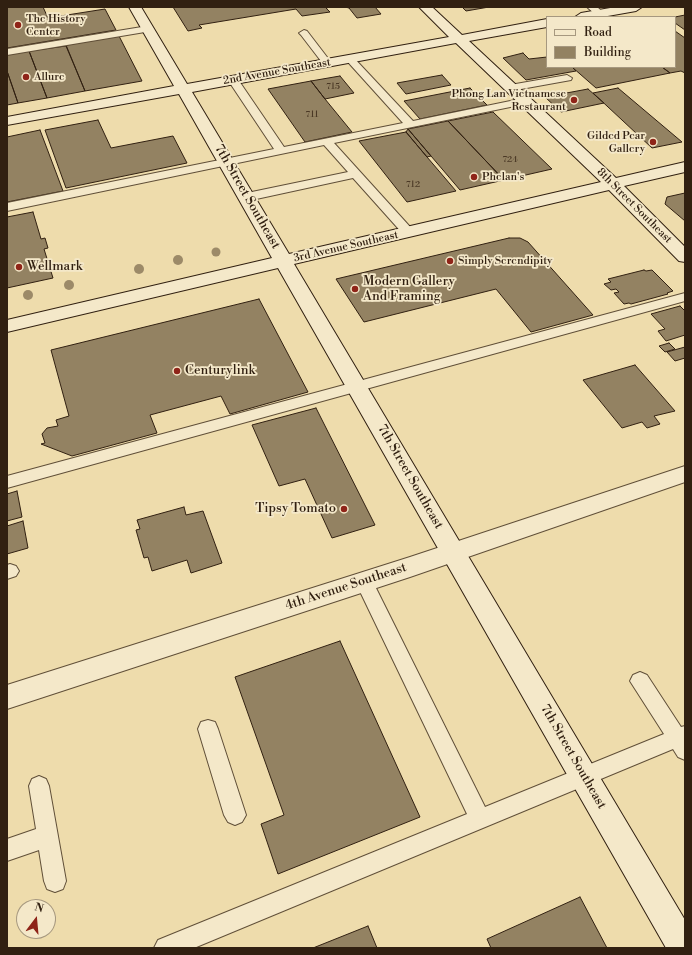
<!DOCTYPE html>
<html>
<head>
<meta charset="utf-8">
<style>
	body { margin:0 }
	#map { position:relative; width:692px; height:955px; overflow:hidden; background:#eedcac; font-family:"Libre Bodoni",serif }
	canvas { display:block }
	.frame { position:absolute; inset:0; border:8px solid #312011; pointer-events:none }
	.legend { position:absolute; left:546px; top:16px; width:130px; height:52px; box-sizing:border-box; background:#f4e8c9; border:1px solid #a6987f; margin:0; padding:5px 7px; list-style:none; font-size:12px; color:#312011 }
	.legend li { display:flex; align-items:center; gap:8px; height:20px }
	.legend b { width:20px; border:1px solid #a6987f }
	.north { position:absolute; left:16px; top:899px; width:40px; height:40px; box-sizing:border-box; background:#f4e8c9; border:1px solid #a6987f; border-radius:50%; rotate:16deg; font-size:11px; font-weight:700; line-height:16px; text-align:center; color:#312011 }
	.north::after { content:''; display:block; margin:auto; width:14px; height:18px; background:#8f2418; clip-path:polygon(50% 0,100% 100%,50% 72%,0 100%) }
</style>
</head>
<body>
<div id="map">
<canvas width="692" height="955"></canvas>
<div class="frame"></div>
<ul class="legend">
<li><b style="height:5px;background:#f4e8c9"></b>Road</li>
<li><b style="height:11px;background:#938262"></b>Building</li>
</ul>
<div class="north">N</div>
</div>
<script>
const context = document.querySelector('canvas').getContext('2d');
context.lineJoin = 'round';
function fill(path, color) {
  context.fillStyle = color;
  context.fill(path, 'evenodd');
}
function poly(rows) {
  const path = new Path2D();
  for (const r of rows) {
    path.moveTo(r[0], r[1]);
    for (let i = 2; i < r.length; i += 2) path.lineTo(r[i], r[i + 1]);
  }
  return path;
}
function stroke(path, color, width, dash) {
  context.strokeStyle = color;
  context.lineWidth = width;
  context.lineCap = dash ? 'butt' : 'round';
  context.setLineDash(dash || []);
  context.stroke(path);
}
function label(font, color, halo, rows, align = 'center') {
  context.font = font + ' "Libre Bodoni",serif';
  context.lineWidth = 3.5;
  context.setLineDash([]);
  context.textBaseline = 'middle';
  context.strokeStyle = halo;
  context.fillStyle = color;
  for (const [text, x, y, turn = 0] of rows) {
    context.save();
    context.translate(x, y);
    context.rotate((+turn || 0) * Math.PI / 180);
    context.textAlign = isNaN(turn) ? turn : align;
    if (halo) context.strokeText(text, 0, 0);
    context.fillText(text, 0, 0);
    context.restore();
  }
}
const building = poly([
	[7,7,43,7,48,18,105,9,116,30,7,48,7,7],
	[173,7,331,7,326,8,330,12,302,16,296,9,199,25,202,28,188,31,173,7],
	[345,7,375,7,381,14,357,18,349,8,345,7],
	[462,7,489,7,466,11,462,7],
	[685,15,685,30,675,23,675,17,685,15],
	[675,31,685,38,685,73,681,71,670,73,662,67,675,67,675,31],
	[119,36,142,81,85,91,66,45,119,36],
	[66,46,85,91,47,98,29,51,66,46],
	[29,51,47,98,18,103,7,71,7,54,29,51],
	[523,53,529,59,547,57,547,67,572,67,576,71,526,80,503,58,523,53],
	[572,67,662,67,670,73,596,88,572,67],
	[7,71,18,103,7,105,7,71],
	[442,75,451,85,406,94,397,83,442,75],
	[340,76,354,93,325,99,311,81,340,76],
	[311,81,325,99,352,132,305,142,268,89,311,81],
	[470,88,487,105,420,119,404,101,470,88],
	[618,88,682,142,652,148,593,93,618,88],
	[588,89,604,103,561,112,545,97,588,89],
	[493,112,552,169,504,180,448,121,493,112],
	[98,120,111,148,173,136,187,163,66,188,45,130,98,120],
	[448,121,504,180,460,190,408,129,448,121],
	[408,129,431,156,427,157,406,132,408,129],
	[40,130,63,191,7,202,7,137,40,130],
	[406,132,427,157,456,191,407,202,359,141,406,132],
	[685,193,685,221,665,204,667,197,685,193],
	[33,212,41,239,45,238,48,248,44,249,53,278,7,288,7,217,33,212],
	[509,238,520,238,528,242,593,315,531,332,496,289,364,322,336,279,509,238],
	[644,270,646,271,652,270,673,291,667,293,668,294,631,304,629,303,624,304,614,293,619,292,616,289,611,290,604,284,611,282,608,279,644,270],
	[259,299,308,392,230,414,221,396,150,415,157,433,72,456,41,444,45,443,42,434,47,428,58,426,56,420,69,416,51,350,259,299],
	[680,306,685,311,685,335,666,341,658,331,665,329,651,314,680,306],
	[669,343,675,349,665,352,659,346,669,343],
	[685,347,685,358,675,361,667,352,685,347],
	[635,365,675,411,654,416,660,424,647,428,642,422,622,428,583,380,635,365],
	[316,408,375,525,332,538,305,479,279,486,252,425,316,408],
	[17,491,22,517,7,521,7,494,17,491],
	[184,507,186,515,203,511,222,563,191,573,187,560,152,571,148,557,144,558,136,530,140,529,137,520,184,507],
	[23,521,28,548,7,554,7,526,23,521],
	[340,641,420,817,278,874,261,824,284,815,235,677,340,641],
	[580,897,607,948,491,948,487,939,580,897],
	[368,926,377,948,313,948,368,926]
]);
const service = poly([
	[587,7,597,7,605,14,603,16,597,16,587,7],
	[148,26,153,29,151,31,7,55,7,49,148,26],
	[304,30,307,31,330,61,332,63,330,65,324,65,301,35,299,33,304,30],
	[350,56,353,57,413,121,525,98,530,101,525,104,334,143,412,229,414,232,412,235,404,235,353,178,247,201,241,197,247,193,348,172,324,145,7,211,7,203,274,149,228,80,233,77,237,78,284,147,403,123,347,61,345,59,347,57,350,56],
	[567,75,572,78,571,80,510,91,505,88,510,85,567,75],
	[685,293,685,301,7,488,7,476,685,293],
	[10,564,16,566,19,571,16,576,7,579,7,565,10,564],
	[364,574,370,576,485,807,664,734,630,681,633,675,640,672,647,675,681,727,685,726,685,760,678,757,673,749,194,948,154,948,158,940,467,814,355,581,358,576,364,574],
	[208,720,215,722,218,729,246,815,242,822,235,825,228,822,224,815,198,729,201,722,208,720],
	[39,776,46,779,49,786,66,881,63,889,55,892,47,889,44,881,39,850,7,861,7,839,36,829,29,786,32,779,39,776]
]);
const minor = poly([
	[685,466,685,482,410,577,7,709,7,685,410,557,685,466]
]);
const secondary = poly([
	[129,7,141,7,187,84,449,37,419,7,432,7,462,35,547,19,547,27,469,41,616,178,685,162,685,172,624,186,685,247,685,262,679,261,609,190,294,264,685,920,685,948,666,948,278,268,7,332,7,320,272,258,179,94,7,125,7,117,174,86,129,7],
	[456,43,601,182,289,254,192,92,456,43],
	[616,7,642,7,636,11,602,17,575,17,581,13,616,7]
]);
const trees = [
	[216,252,4.5],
	[178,260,5],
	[139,269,5],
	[69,285,5],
	[28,295,5]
];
const markers = [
	[18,25,4,"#8f2418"],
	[26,77,4,"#8f2418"],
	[574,100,4,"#8f2418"],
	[653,142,4,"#8f2418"],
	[474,177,4,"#8f2418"],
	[450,261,4,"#8f2418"],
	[19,267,4,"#8f2418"],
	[355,289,4,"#8f2418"],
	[177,371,4,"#8f2418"],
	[344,509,4,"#8f2418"]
];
const farNumbernames = [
	["715",333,87],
	["711",312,115],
	["724",510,160],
	["712",413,185]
];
const farPoinames = [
	["The History",26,19],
	["Center",26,32],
	["Allure",34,77],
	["Phong Lan Vietnamese",566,94,"right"],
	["Restaurant",566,107,"right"],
	["Gilded Pear",645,136,"right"],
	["Gallery",645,149,"right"],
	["Phelan's",482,177],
	["Simply Serendipity",458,261]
];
const farStreetnames = [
	["2nd Avenue Southeast",277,72,-10],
	["8th Street Southeast",634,206,45],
	["3rd Avenue Southeast",346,247,-13]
];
const streetNames = [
	["7th Street Southeast",247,197,60],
	["7th Street Southeast",410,477,60],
	["4th Avenue Southeast",346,587,-18],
	["7th Street Southeast",573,757,60]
];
const poiNames = [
	["Wellmark",27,267],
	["Modern Gallery",363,282],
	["And Framing",363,297],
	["Centurylink",185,371],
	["Tipsy Tomato",336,509,"right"]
];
fill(building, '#938262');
stroke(building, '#312011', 1);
stroke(service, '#604f38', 2);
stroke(minor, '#604f38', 2);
stroke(secondary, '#312011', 2);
fill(service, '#f4e8c9');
fill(minor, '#f4e8c9');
fill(secondary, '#f4e8c9');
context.fillStyle = '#9c8a68';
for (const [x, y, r] of trees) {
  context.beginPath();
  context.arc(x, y, r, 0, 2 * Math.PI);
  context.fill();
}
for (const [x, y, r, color] of markers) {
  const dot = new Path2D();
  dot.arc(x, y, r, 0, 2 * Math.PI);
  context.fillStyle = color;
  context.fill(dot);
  stroke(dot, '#f4e8c9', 1.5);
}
label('9px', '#4a3825', null, farNumbernames);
label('11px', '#312011', '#f4e8c9', farPoinames, 'left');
label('11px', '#312011', '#f4e8c9', farStreetnames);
label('13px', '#312011', '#f4e8c9', streetNames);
label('13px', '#312011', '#f4e8c9', poiNames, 'left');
</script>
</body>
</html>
